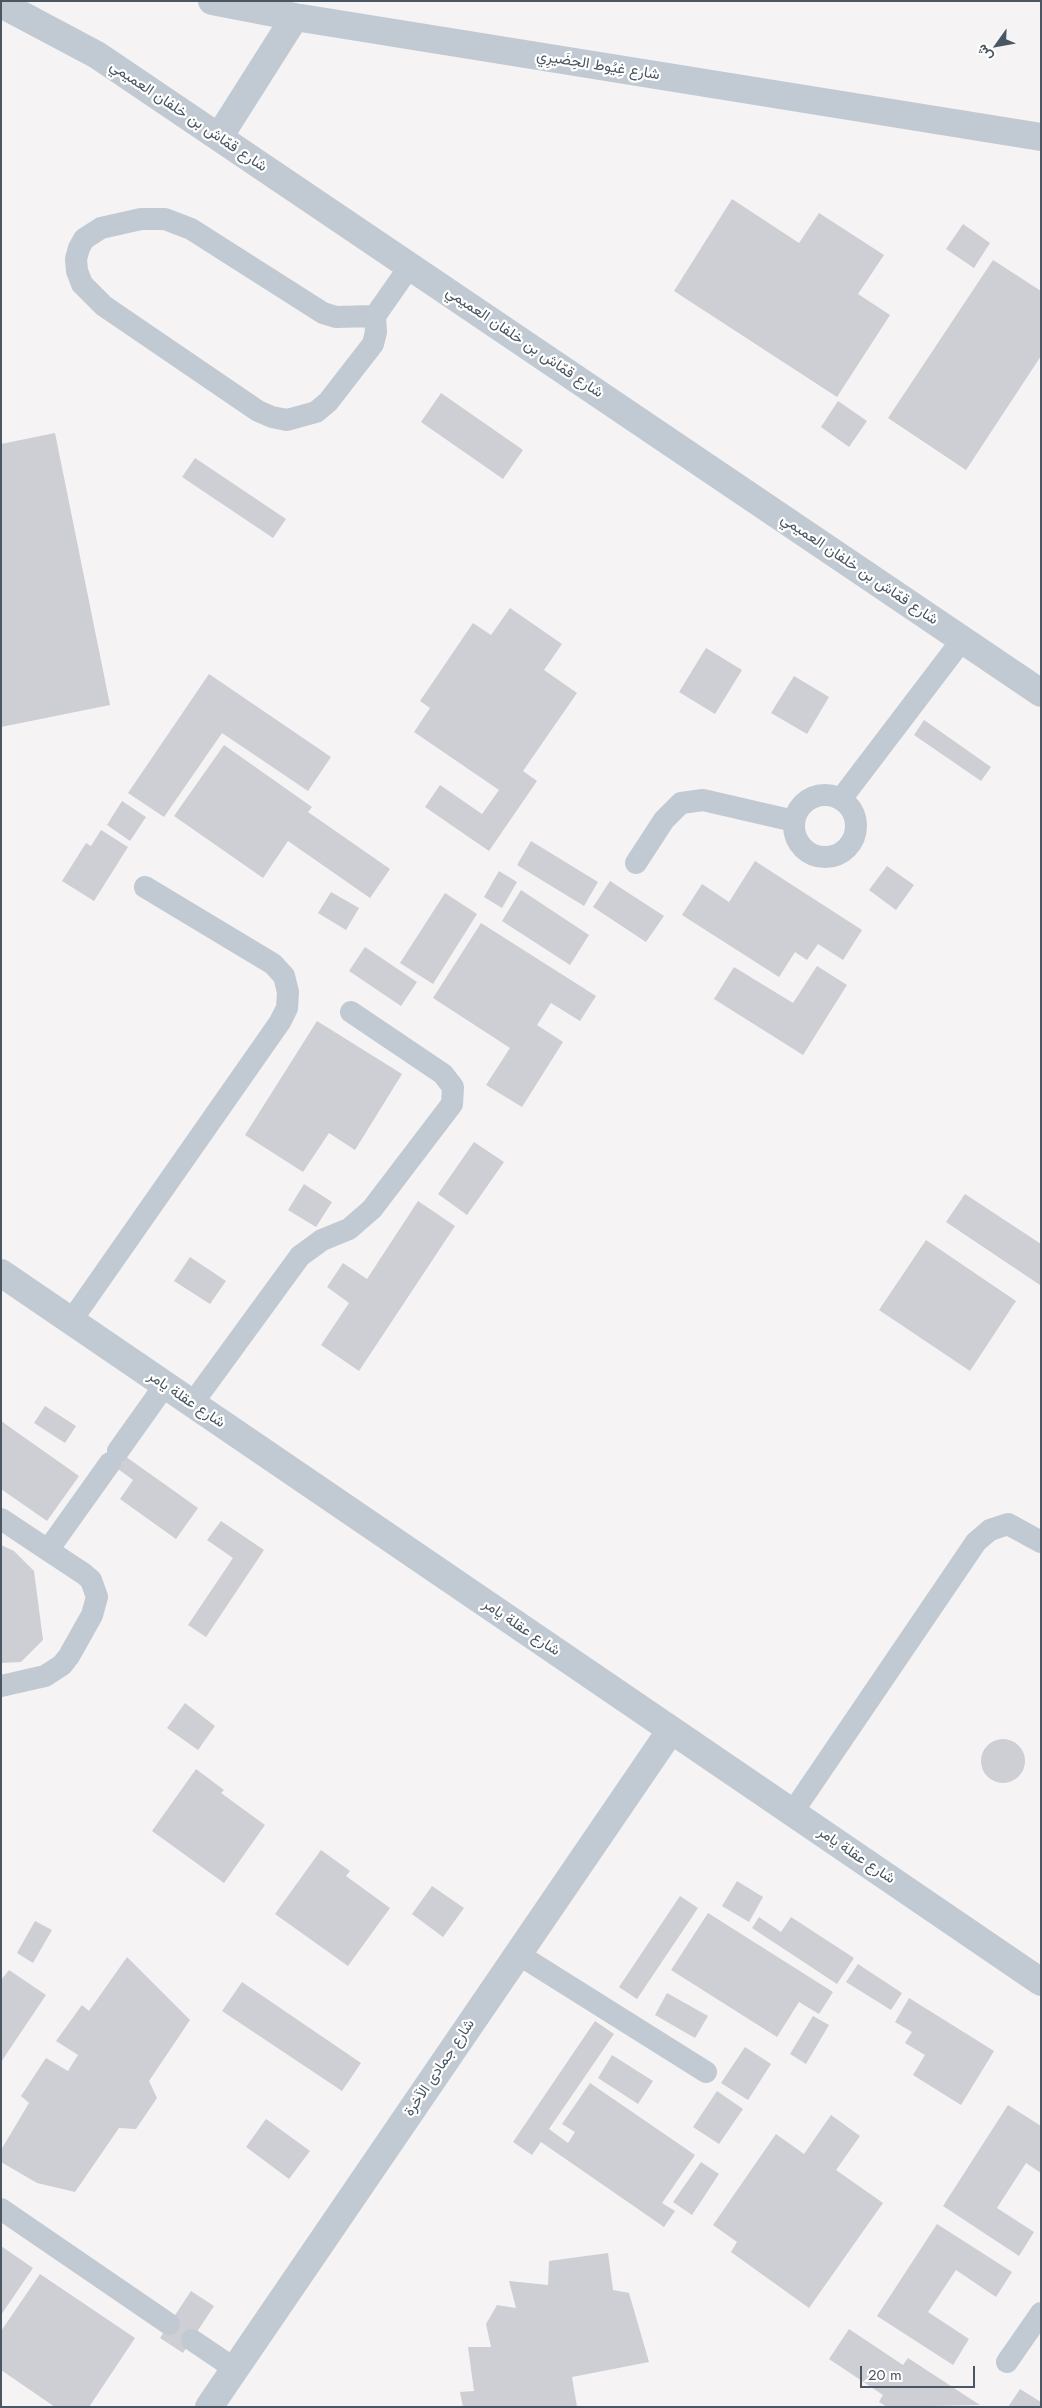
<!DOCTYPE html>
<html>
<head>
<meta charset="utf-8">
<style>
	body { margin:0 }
	#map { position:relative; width:1042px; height:2408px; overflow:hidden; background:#f5f3f3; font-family:Jost,Vazirmatn,sans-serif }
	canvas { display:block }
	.frame { position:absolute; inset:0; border:2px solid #4a5661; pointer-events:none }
	.north { position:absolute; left:972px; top:20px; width:50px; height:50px; -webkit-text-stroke:4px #fff; paint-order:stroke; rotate:238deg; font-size:14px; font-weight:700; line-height:20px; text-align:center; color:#4a5661 }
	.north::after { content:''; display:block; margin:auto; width:18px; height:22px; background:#4a5661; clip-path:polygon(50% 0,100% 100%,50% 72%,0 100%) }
	.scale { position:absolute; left:860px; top:2366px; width:115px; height:22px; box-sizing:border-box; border:2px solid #4a5661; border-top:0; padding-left:6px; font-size:15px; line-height:18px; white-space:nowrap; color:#4a5661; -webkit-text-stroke:4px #fff; paint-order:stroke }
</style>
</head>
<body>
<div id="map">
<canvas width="1042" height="2408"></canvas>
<div class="frame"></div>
<div class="north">ش</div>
<div class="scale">20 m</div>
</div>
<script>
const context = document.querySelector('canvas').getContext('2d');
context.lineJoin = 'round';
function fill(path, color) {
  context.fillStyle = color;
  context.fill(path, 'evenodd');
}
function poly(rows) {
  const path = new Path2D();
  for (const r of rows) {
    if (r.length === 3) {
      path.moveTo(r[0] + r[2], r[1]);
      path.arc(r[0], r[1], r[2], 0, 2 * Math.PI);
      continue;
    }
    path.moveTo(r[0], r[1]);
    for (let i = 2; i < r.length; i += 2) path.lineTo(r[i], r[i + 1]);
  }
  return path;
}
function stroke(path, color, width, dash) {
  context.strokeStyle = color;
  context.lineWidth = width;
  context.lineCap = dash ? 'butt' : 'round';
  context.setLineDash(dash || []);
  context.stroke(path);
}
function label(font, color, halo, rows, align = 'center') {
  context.font = font + ' Jost,Vazirmatn,sans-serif';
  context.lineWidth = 4.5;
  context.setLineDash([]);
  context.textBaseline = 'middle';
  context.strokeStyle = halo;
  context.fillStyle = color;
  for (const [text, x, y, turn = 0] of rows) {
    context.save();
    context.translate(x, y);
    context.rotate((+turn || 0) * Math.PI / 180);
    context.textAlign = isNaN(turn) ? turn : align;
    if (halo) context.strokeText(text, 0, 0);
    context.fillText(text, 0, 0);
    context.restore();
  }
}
const building = poly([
	[732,199,799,243,819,213,884,255,858,294,890,315,837,397,674,291],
	[963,224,990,243,974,268,946,249],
	[993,260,1041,291,1041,356,966,470,888,418],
	[441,393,523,450,503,479,421,422],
	[838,401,867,421,849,447,821,427],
	[55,433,110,705,1,727,1,444],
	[195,458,286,519,273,538,182,477],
	[510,608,562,644,544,670,577,693,523,771,537,781,489,851,425,807,440,785,482,814,499,790,414,732,430,708,420,701,473,623,491,635],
	[706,648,742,670,715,714,679,692],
	[209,674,331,757,308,791,222,733,164,817,128,793],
	[794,676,829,697,807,734,771,713],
	[924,720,991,767,981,781,914,735],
	[224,745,312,807,308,812,390,869,370,898,288,841,263,878,174,816],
	[122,801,146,817,130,841,107,825],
	[101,830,128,847,94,901,62,881,86,843,91,846],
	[531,841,598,882,584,906,517,865],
	[755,861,862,930,843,960,818,944,807,960,795,952,779,977,682,915,702,884,729,902],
	[887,866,914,885,896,910,869,890],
	[499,871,517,882,502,908,484,897],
	[610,881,664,916,646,942,593,907],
	[521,890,589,935,570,965,502,921],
	[331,892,359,908,346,930,318,913],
	[445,893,477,914,433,984,400,963],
	[481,923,596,996,580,1021,551,1003,537,1025,563,1042,522,1107,486,1085,510,1048,433,998],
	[365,947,417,982,401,1006,349,971],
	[817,966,847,985,803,1055,714,999,734,967,793,1003],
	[317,1021,402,1074,355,1150,329,1133,303,1172,245,1135],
	[474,1142,504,1162,467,1215,438,1194],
	[304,1184,332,1202,316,1227,288,1210],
	[965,1194,1041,1244,1040,1285,946,1222],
	[418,1201,455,1226,359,1371,321,1345,349,1303,327,1287,343,1263,367,1279],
	[926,1240,1016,1301,970,1371,879,1310],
	[190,1257,226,1281,210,1304,174,1281],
	[45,1406,76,1426,65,1443,34,1423],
	[1,1421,79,1476,47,1521,1,1489],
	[115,1449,198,1508,176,1539,120,1499,133,1480,107,1461],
	[221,1521,264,1550,206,1637,188,1625,233,1558,207,1540],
	[1,1545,14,1551,34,1571,43,1640,21,1662,1,1663],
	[185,1703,215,1726,198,1750,167,1728],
	[1003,1761,22],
	[196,1769,224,1790,221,1793,265,1825,224,1883,152,1831],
	[321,1850,350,1871,346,1876,390,1908,348,1966,275,1914],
	[737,1881,763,1897,749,1922,722,1906],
	[432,1886,464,1908,443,1937,412,1914],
	[680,1896,698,1908,637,1999,619,1987],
	[708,1913,833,1992,819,2014,799,2002,777,2037,671,1970],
	[759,1917,781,1932,791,1917,854,1958,837,1984,752,1928],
	[35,1921,52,1930,33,1963,17,1953],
	[127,1957,190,2020,149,2081,157,2098,136,2129,119,2128,75,2192,37,2183,1,2162,1,2150,29,2103,21,2096,46,2058,68,2071,78,2055,56,2041,82,2005,89,2011],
	[858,1964,902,1993,891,2010,846,1982],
	[9,1970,46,1995,1,2062,1,1980],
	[242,1982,361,2063,342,2091,222,2011],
	[667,1993,708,2016,695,2038,655,2015],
	[909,1998,994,2051,961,2105,913,2075,925,2055,905,2043,912,2032,895,2022],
	[813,2016,829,2025,806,2064,790,2054],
	[595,2021,614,2034,549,2129,568,2143,575,2132,562,2124,590,2083,695,2155,662,2203,675,2211,664,2227,541,2142,532,2155,513,2142],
	[745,2047,771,2064,748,2100,721,2083],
	[612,2055,653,2081,638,2104,598,2078],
	[717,2091,743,2109,719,2144,693,2127],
	[1008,2105,1041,2126,1041,2173,1026,2163,997,2208,1034,2232,1019,2256,943,2206],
	[831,2115,860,2136,836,2170,883,2203,809,2308,731,2252,737,2242,713,2225,776,2134,804,2154],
	[266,2119,310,2151,289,2179,246,2147],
	[701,2162,719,2174,692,2215,673,2202],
	[937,2224,1012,2272,996,2297,956,2270,928,2312,969,2339,953,2365,877,2316],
	[1,2246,33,2268,1,2315],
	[608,2253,613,2290,629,2293,649,2362,572,2377,577,2407,463,2407,460,2392,474,2391,468,2347,491,2347,486,2324,497,2305,516,2308,509,2281,548,2285,549,2261],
	[40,2274,135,2338,89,2407,55,2407,1,2370,1,2331],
	[191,2291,214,2306,183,2353,160,2338],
	[849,2329,903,2365,908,2358,980,2405,887,2407,879,2402,883,2395,829,2359],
	[1020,2389,1041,2402,1041,2407,1008,2407]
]);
const service = poly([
	[375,316,336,317,323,313,191,229,165,219,141,219,101,228,84,239,79,248,76,259,77,271,82,284,104,306,258,411,272,417,287,420,316,412,328,402,373,344,376,332,375,316,410,266],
	[825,826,31],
	[841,799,962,640],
	[636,863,664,820,681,803,703,800,794,821],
	[71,1321,280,1022,287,1008,288,992,284,976,273,964,145,887],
	[192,1404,300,1256,322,1240,349,1229,372,1209,452,1104,453,1087,443,1074,351,1012],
	[118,1451,165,1385],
	[1,1519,84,1574,91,1580,97,1597,92,1615,69,1656,62,1665,45,1676,1,1686],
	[48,1550,110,1463],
	[792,1813,976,1542,990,1530,1008,1524,1041,1542],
	[518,1954,706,2072],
	[1,2209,169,2324],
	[192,2340,235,2369],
	[1007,2362,1041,2313]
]);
const minor = poly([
	[212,1,295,17,1041,137],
	[1,4,97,55,1041,693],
	[219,137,295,17],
	[1,1273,1041,1982],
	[209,2407,671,1730]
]);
const streetNames = [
	["شارع غِيُوط الحِضَيرِي",598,66,9],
	["شارع قمّاش بن خلفان العميمي",188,117,34],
	["شارع قمّاش بن خلفان العميمي",524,343,34],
	["شارع قمّاش بن خلفان العميمي",859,570,34],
	["شارع عقلة يامر",186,1400,34],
	["شارع عقلة يامر",521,1628,34],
	["شارع عقلة يامر",856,1856,34],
	["شارع جمادى الآخرة",440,2068,-56]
];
fill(building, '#cdcfd5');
stroke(service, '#c1cad2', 22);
stroke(minor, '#c1cad2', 28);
label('15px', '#4a5661', '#fff', streetNames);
</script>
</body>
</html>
